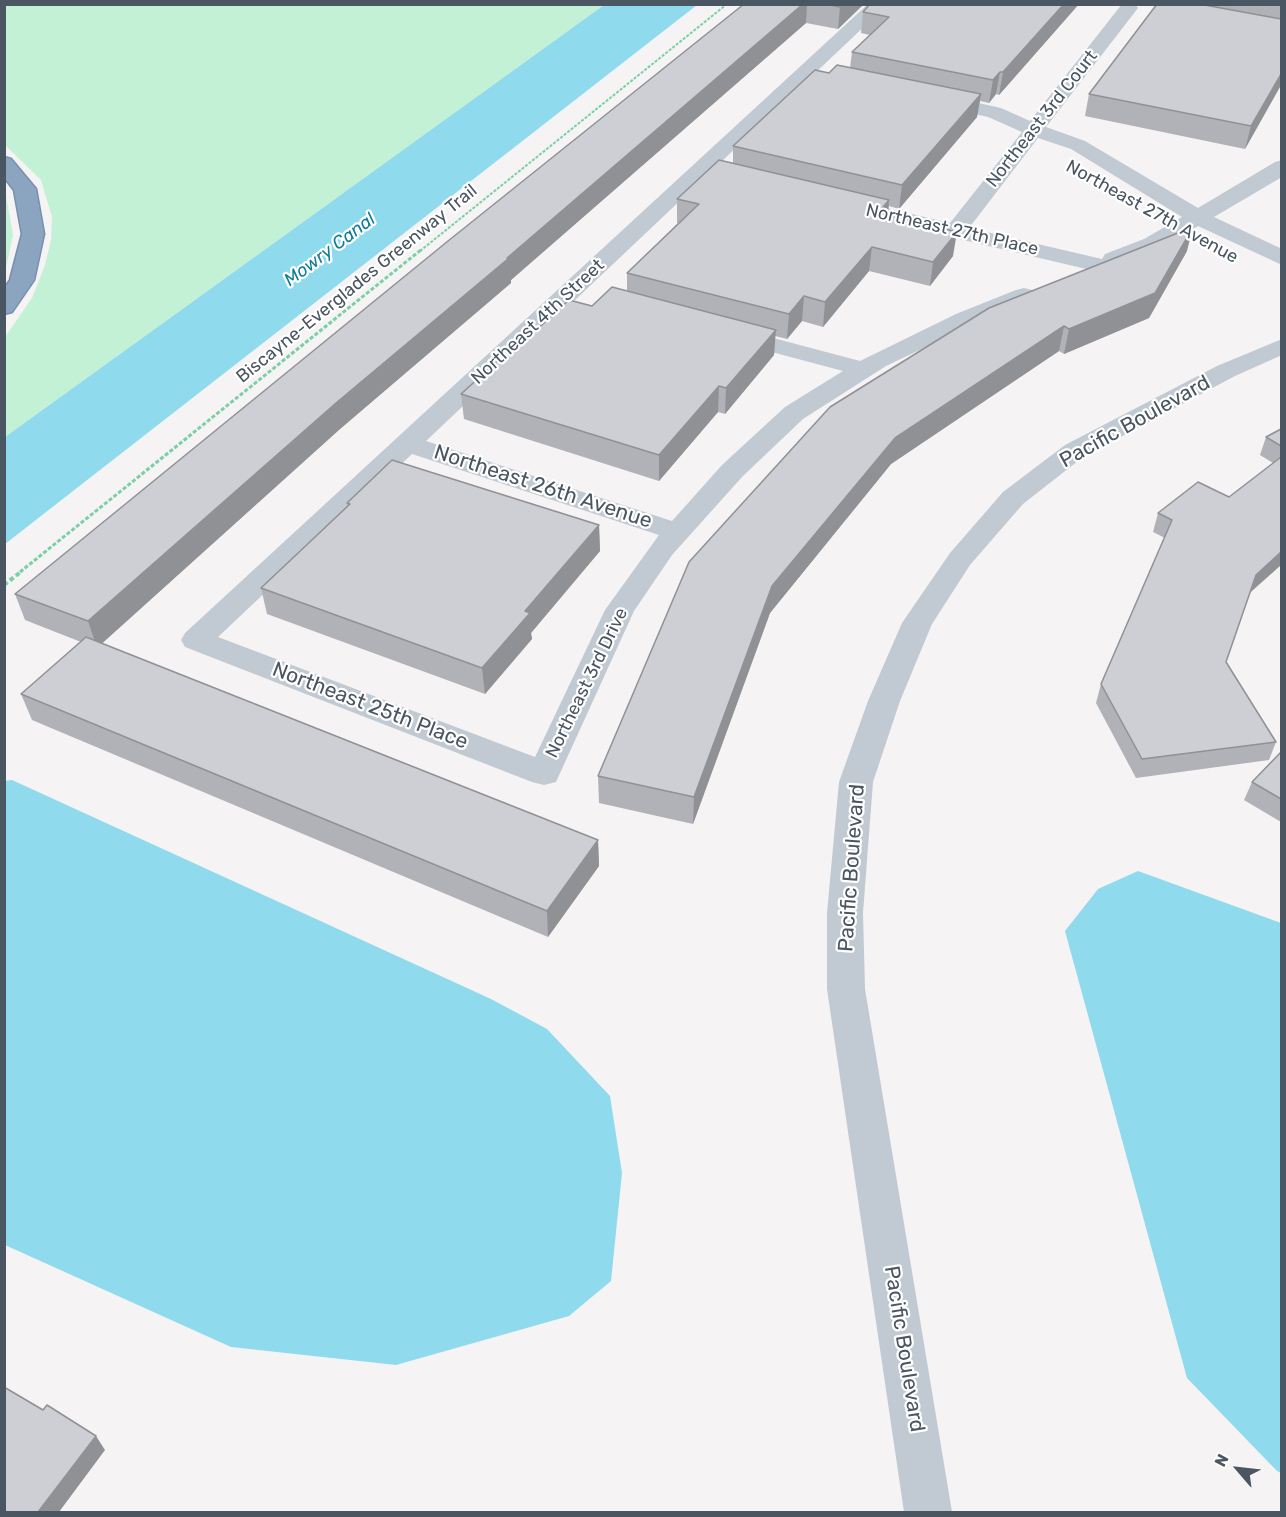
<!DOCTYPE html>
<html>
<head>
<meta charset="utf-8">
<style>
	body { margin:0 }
	#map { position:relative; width:1286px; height:1517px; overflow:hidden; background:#f5f3f3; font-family:Rubik,sans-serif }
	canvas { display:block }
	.frame { position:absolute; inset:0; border:6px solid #4a5661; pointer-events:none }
	.north { position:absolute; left:1208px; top:1439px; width:60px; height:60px; -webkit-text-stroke:4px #fff; paint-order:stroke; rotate:298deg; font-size:16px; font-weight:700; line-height:24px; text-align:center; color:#4a5661 }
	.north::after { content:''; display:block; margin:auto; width:21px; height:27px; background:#4a5661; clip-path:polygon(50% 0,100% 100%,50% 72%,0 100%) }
</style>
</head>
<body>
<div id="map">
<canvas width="1286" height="1517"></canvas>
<div class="frame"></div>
<div class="north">N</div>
</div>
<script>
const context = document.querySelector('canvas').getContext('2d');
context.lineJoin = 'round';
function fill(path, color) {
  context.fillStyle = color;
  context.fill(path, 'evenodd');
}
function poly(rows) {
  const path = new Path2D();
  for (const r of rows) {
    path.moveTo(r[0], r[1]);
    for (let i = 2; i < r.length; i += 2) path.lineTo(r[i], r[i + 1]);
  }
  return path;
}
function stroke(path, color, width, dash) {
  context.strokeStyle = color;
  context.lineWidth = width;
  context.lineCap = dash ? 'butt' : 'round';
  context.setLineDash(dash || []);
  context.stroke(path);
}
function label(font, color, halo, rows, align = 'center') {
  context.font = font + ' Rubik,sans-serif';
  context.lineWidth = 4.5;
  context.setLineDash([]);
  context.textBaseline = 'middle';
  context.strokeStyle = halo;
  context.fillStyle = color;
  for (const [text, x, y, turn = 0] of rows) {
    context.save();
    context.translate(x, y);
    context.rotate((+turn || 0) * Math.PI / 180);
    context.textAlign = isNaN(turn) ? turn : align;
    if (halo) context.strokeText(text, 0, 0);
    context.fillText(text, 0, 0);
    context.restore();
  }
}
const green = poly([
	[5,5,604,5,5,437,5,337,32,298,45,265,51,240,52,217,41,180,5,145],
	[5,190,13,235,5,272]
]);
const water = poly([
	[604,5,697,5,5,544,5,437],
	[12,780,491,999,547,1029,610,1096,622,1173,611,1281,569,1316,396,1365,231,1347,5,1245,4,781],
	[1138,871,1281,923,1281,1473,1277,1471,1187,1378,1065,931,1098,889]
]);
const pathFar2 = poly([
	[420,251,727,4]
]);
const pathFar1 = poly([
	[20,572,422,249]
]);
const path = poly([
	[4,585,22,571]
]);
const street = poly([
	[868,4,888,4,426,441,672,521,722,465,785,407,843,371,723,339,720,334,723,329,732,327,860,361,956,314,1016,290,1024,288,1032,290,1036,295,1032,300,974,324,886,366,803,419,742,477,672,555,634,611,556,782,544,785,532,782,185,647,181,640,185,633,868,4],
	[412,454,659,535,605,610,535,757,218,637,412,454],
	[1122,4,1135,4,1138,8,1046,127,1085,141,1198,208,1275,162,1282,160,1282,177,1214,217,1282,249,1282,265,1198,226,1160,249,1121,264,1110,265,1107,270,1099,272,836,210,833,205,836,200,844,198,950,223,1022,132,988,117,926,103,923,99,926,95,933,93,1001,108,1030,121,1122,4],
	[1038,138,1071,149,1182,217,1144,239,1105,254,1102,259,969,228,1038,138],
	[1282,339,1282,355,1235,376,1083,457,1023,504,970,565,932,624,900,701,873,782,863,913,865,989,952,1512,904,1512,827,989,827,913,839,782,868,701,902,623,950,553,1003,492,1065,445,1217,366,1282,339]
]);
const highway = poly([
	[4,157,11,159,36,189,44,234,34,280,12,312,4,314,4,289,10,280,22,234,14,190,4,177,4,157]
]);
const wall = poly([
	[744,4,864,4,838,29,806,23,511,280,511,283,340,429,102,643,598,840,599,866,548,937,32,720,21,694,81,642,25,620,15,594],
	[870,4,1079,4,999,95,996,94,989,103,980,101,977,117,899,209,889,206,888,215,953,256,930,286,869,271,823,327,802,321,787,339,775,336,774,355,725,414,718,412,659,481,464,419,461,394,506,358,592,306,627,291,627,273,678,223,677,223,677,199,733,163,733,146,829,73,850,68,852,52,870,35,861,33,863,12],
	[1157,4,1281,4,1281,85,1245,149,1085,116,1089,94],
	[1187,251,1149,318,1064,354,1059,351,891,464,770,613,693,824,599,803,598,776,830,407],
	[1281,429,1281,565,1250,593,1226,662,1276,742,1269,760,1136,778,1096,703,1101,684,1165,538,1153,532,1158,513,1229,497,1273,463,1260,455,1266,437],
	[347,503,599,525,600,551,531,633,532,639,485,694,267,614,261,588,347,506],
	[1281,752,1281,822,1244,800,1252,782]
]);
const shadedWall = poly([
	[803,4,807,4,806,23,511,280,511,283,340,429,97,648,88,621,336,403],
	[843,4,864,4,838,29,840,7],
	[1064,4,1079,4,999,95,1003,72],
	[1000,72,996,94,989,103,993,80],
	[1281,74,1281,85,1245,149,1251,126],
	[981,94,977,117,899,209,902,185],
	[889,200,887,224,878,213],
	[1193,227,1187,251,1149,318,1064,354,1069,329],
	[957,232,953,256,930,286,933,262],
	[872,247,869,271,823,327,825,302],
	[804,296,802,321,787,339,789,314],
	[1064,326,1059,351,891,464,770,613,693,824,694,797,772,586,895,438],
	[776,330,774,355,725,414,726,388],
	[719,386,718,412,659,481,659,455],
	[599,525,600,551,531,633,532,639,485,694,482,668,525,611],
	[1281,552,1281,565,1249,593,1256,575],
	[598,840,599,866,548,937,547,911],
	[96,1436,105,1450,59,1512,38,1512]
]);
const building = poly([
	[744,4,803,4,507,258,509,258,336,403,88,621,15,594,448,241,744,4],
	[825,4,843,4,840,7,825,4],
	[870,4,1064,4,1003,72,1000,72,993,80,852,52,889,17,863,12,870,4],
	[1157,4,1199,4,1281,19,1281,74,1251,126,1089,94,1157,4],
	[837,65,981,94,902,185,733,146,815,70,829,73,837,65],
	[719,160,889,200,878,213,957,232,933,262,872,247,825,302,804,296,789,314,627,273,699,204,677,199,719,160],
	[1193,227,1155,293,1069,329,1064,326,895,438,772,586,694,797,598,776,689,562,830,407,989,308,1193,227],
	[612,287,776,330,726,388,719,386,659,455,461,394,502,357,506,358,569,300,592,306,612,287],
	[1281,429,1281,446,1266,437,1281,429],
	[1281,457,1281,552,1256,575,1226,662,1276,742,1142,759,1101,684,1172,520,1158,513,1198,482,1229,497,1281,457],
	[392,460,599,525,525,611,530,613,482,668,261,588,350,504,347,503,392,460],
	[86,637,598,840,547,911,21,694,86,637],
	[1281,752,1281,799,1252,782,1281,752],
	[4,1387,43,1410,47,1405,96,1436,38,1512,4,1512,4,1387]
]);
const farStreetnames = [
	["Northeast 3rd Court",1042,119,-52],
	["Northeast 27th Avenue",1152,212,29],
	["Northeast 27th Place",952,230,13],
	["Biscayne-Everglades Greenway Trail",357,284,-39],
	["Northeast 4th Street",538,322,-43],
	["Northeast 3rd Drive",587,683,-64]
];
const farWaternames = [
	["Mowry Canal",330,250,-37]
];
const streetNames = [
	["Pacific Boulevard",1135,422,-29],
	["Northeast 26th Avenue",543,487,18],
	["Northeast 25th Place",370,706,21],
	["Pacific Boulevard",852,868,-86],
	["Pacific Boulevard",904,1349,81]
];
fill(green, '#c3f1d5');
fill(water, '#90daee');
stroke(highway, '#7690ad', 3);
stroke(pathFar2, '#7ad0a6', 2, [3, 1.5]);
stroke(pathFar1, '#7ad0a6', 3, [4, 2]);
stroke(path, '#7ad0a6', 4, [4.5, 3]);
fill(street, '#c1cad2');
fill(highway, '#8ba5c1');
fill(wall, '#b0b2b7');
fill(shadedWall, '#909195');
fill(building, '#cdcfd5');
stroke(building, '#909195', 1.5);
label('18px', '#4a5661', '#fff', farStreetnames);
label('italic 18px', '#0c7c9b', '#fff', farWaternames);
label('21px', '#4a5661', '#fff', streetNames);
</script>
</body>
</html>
